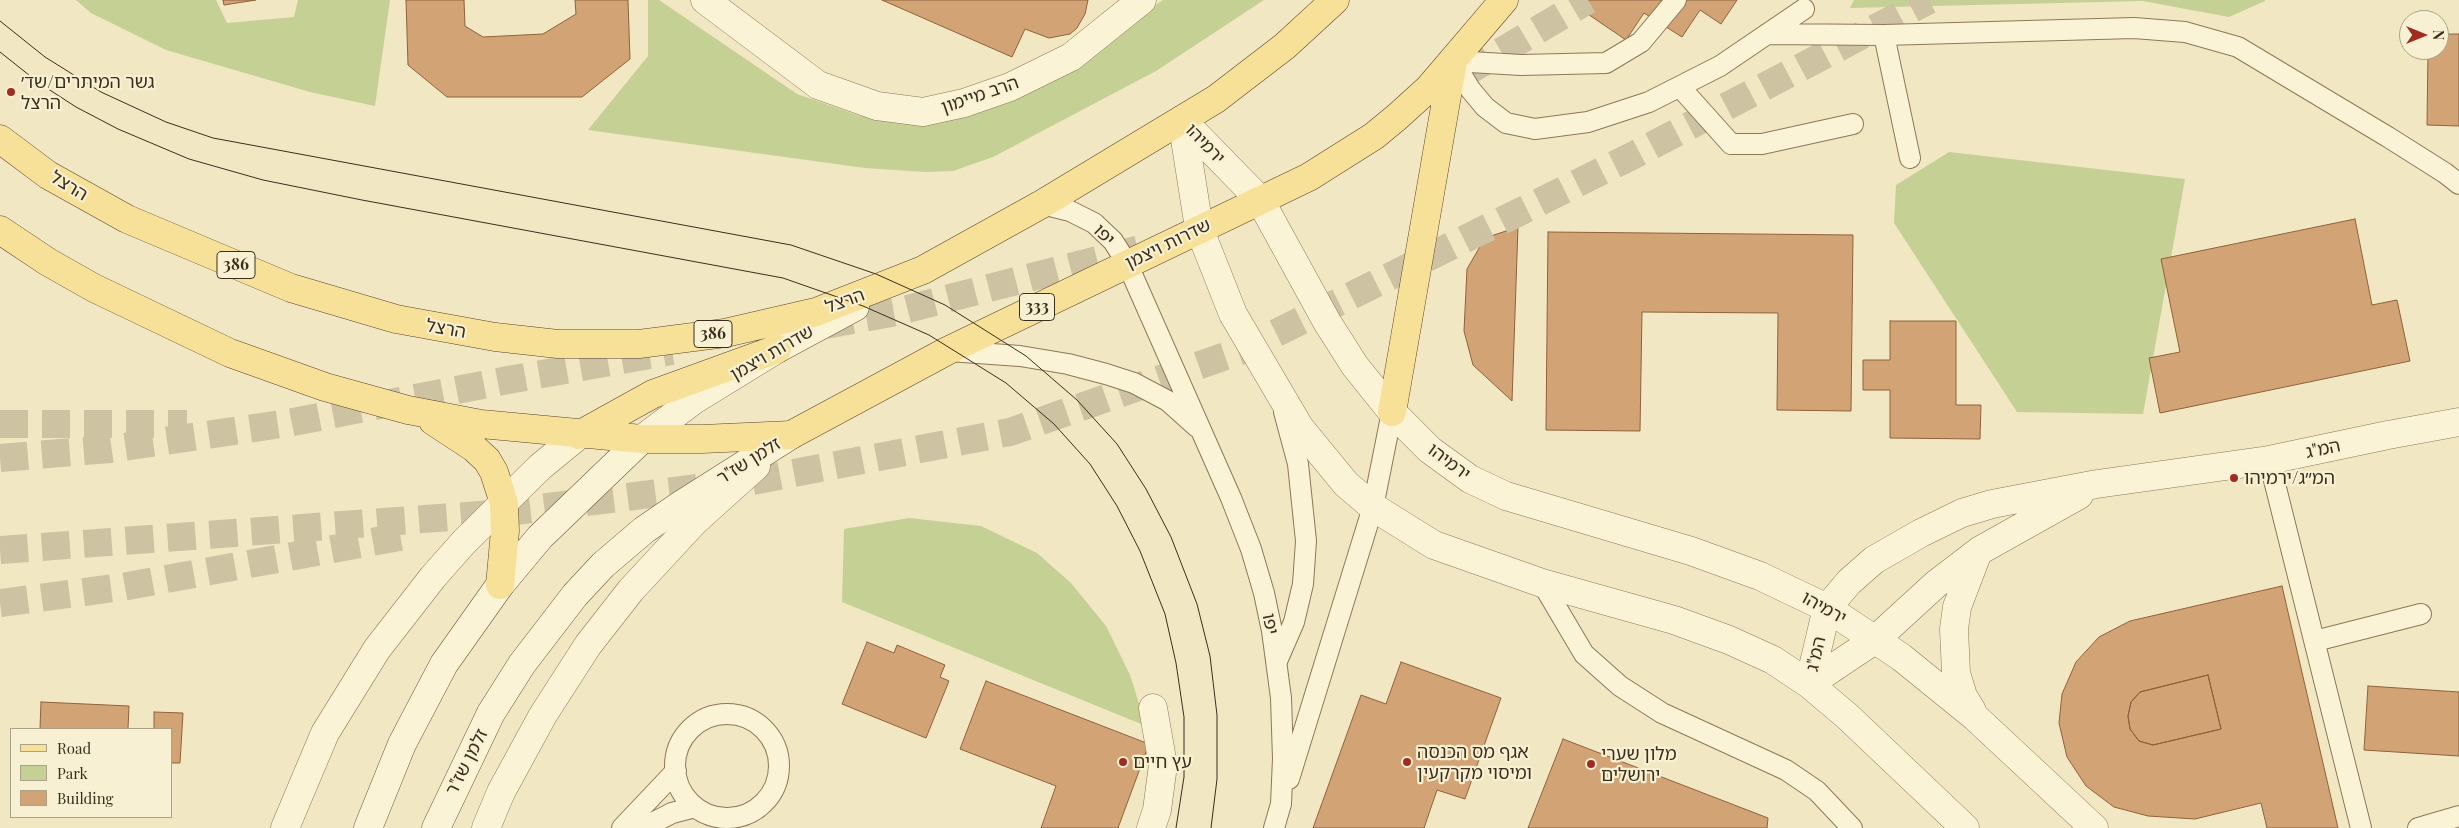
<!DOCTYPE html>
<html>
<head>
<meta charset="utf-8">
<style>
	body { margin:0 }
	#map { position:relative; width:2459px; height:828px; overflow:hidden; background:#f1e7c2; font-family:"Playfair Display",serif }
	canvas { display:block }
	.legend { position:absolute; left:10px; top:728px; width:162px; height:90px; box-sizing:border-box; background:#f8f0d2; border:1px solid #aca28a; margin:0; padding:6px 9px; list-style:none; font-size:15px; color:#3b2e1d }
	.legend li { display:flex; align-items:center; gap:10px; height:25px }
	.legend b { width:25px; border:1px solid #aca28a }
	.north { position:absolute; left:2399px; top:10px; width:50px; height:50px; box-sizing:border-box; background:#f8f0d2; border:1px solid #aca28a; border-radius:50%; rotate:90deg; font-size:14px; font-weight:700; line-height:20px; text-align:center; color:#3b2e1d }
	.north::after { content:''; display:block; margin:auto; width:18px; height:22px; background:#a02b23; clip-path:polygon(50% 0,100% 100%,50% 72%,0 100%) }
</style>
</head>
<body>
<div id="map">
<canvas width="2459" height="828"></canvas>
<ul class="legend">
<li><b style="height:6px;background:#f7e098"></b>Road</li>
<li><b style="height:14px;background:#c5d095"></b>Park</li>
<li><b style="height:14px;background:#d2a375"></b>Building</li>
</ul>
<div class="north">N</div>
</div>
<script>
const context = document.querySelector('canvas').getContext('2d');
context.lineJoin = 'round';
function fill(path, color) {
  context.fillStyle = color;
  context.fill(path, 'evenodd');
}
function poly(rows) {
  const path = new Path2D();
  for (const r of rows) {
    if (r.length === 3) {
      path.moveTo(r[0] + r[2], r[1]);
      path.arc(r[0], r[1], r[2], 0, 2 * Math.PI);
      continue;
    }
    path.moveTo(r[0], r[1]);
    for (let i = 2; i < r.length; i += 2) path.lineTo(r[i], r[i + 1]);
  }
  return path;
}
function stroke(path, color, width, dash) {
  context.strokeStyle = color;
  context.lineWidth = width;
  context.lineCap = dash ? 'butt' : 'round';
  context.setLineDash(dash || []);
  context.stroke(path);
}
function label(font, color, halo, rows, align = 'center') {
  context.font = font + ' "Playfair Display","Noto Sans Hebrew",serif';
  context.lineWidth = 4.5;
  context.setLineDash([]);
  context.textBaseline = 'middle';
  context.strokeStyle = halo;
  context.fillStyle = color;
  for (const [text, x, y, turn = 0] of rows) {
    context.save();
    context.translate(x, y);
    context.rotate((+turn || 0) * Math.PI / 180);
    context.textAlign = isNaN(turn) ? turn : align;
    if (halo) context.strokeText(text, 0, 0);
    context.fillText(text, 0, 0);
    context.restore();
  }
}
const green = poly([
	[76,0,216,0,227,23,294,17,298,0,390,0,375,106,310,92,166,50,91,13],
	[648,0,659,0,797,94,860,116,934,120,1025,89,1163,0,1264,0,1156,71,993,157,953,171,925,172,865,168,588,130,648,56],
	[1854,0,2265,0,2265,1,2229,17,2143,1,1850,8],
	[1949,152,2185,179,2143,414,2017,412,1894,223,1896,185],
	[909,518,981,526,1037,553,1071,583,1106,626,1130,675,1146,726,842,602,844,529]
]);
const building = poly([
	[223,0,256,0,224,5,223,0],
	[406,0,464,0,465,26,483,37,543,34,576,14,575,0,628,0,630,59,582,97,447,97,408,65,406,0],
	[882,0,1088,0,1085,14,1077,28,1070,34,1049,38,1025,29,1012,57,882,0],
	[1584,0,1737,0,1721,24,1700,10,1682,37,1644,13,1626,40,1579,8,1584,0],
	[2439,34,2459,34,2459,126,2427,125,2428,50,2439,50,2439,34],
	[2355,219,2372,305,2397,300,2410,361,2160,413,2149,358,2180,352,2161,259,2355,219],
	[1518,227,1512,401,1473,365,1464,331,1467,269,1485,238,1518,227],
	[1548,232,1853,235,1851,411,1777,410,1778,313,1642,312,1640,431,1546,430,1548,232],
	[1890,321,1956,321,1956,405,1981,405,1980,439,1890,438,1890,390,1863,390,1863,360,1890,360,1890,321],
	[2282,586,2338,828,2267,828,2261,803,2195,819,2148,816,2114,807,2086,786,2067,757,2059,723,2062,694,2076,662,2099,637,2130,621,2282,586],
	[2208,675,2221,729,2153,745,2139,741,2130,729,2128,716,2131,702,2140,692,2208,675],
	[867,642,894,653,897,645,945,665,940,677,949,681,926,738,842,704,867,642],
	[1401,662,1501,698,1465,799,1437,790,1424,828,1313,828,1361,695,1386,704,1401,662],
	[2208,675,2221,729,2153,745,2139,741,2130,729,2128,716,2131,702,2140,692,2208,675],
	[986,681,1149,744,1118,828,1041,828,1056,786,960,749,986,681],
	[2368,686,2459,692,2459,756,2364,750,2368,686],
	[41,702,129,706,128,729,40,729,41,702],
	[154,712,183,713,180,763,171,763,171,729,154,729,154,712],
	[1563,739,1768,818,1767,828,1528,828,1563,739]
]);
const motorwayTunnel = poly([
	[1465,73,1588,0],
	[825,325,896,312,1148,247],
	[0,424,187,424],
	[0,458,110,449,288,423,508,380,672,351],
	[0,550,493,514,752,481,1010,432,1240,351,1636,154,1929,0],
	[0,603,122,587,410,535]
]);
const service = poly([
	[1767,34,1884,35,2134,28,2185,32,2238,47,2388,137,2445,173,2459,184],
	[1884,35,1910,158],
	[1453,61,1470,89,1485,107,1506,123,1535,129,1588,122,1649,102,1720,66,1804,9],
	[1453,61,1521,65,1606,63,1641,42,1676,0],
	[1680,87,1731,144,1762,144,1853,124],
	[1042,204,1070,211,1094,223,1113,241,1127,263,1231,498,1251,549,1264,593,1272,631,1281,698,1283,759,1281,804,1274,828],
	[949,351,1020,356,1068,364,1106,374,1134,383,1168,401,1197,427],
	[2269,460,2361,828],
	[1542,583,1584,654,1620,686,1662,713,1786,770,1817,791,1852,828],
	[2315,641,2421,614],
	[1277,661,1294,622,1303,584,1306,541,1298,464,1284,412],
	[727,766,52],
	[1289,779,1373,507,1392,412],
	[622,828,676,771],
	[643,828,672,813,695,807],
	[2418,828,2459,816]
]);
const pedestrian = poly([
	[1151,828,1157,810,1163,765,1153,708]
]);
const minor = poly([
	[705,0,818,85,877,106,923,112,964,103,1010,87,1071,57,1142,0]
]);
const tertiary = poly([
	[1182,120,1260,200,1327,322,1355,366,1392,412,1430,450,1470,479,1506,496,1691,551,1760,576,1827,608,1901,657,1975,717,2094,828],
	[1182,120,1199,228,1233,314,1300,428,1346,484,1373,507,1434,545,1542,583,1674,620,1729,640,1773,660,1809,684,1847,716,1965,828],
	[1809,684,1827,608,1849,582,1874,560,1921,533,1962,513,1992,504,2097,484,2269,460,2388,435,2459,422],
	[1809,684,1876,639,1936,584,1979,551,2079,495],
	[1972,711,1963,696,1956,673,1954,629,1957,607,1978,552],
	[285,828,325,733,377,649,433,577,464,542,540,467,579,435],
	[486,828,501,792,543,715,588,645,631,590,695,521,756,466]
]);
const secondary = poly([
	[368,828,402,744,444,664,500,585,540,537,642,439,694,400,777,349,855,307],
	[436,828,491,713,522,664,575,595,603,565,644,530,679,506,791,435]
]);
const primary = poly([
	[0,139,48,175,127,219,291,288,396,319,495,337,558,344,639,344,725,333,816,312,923,270,1042,204,1216,99,1285,46,1335,0],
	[0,230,48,262,94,288,230,353,325,387,408,410,481,424,642,439,702,439,791,435,947,351,1309,177,1374,136,1397,117,1429,88,1504,0],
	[1392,412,1453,61],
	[433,421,474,448,487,460,494,472,504,503,505,531,500,585],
	[579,435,653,394,777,349]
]);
const tram = poly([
	[0,21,45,57,101,92,166,122,213,138,791,245,876,274,945,305,1026,356,1077,400,1117,444,1146,489,1171,537,1197,604,1210,656,1217,715,1217,779,1211,828],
	[0,52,39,83,76,107,118,129,189,159,263,180,362,200,783,278,863,306,929,335,1006,383,1054,424,1090,464,1117,506,1140,551,1165,614,1176,663,1184,717,1184,777,1176,828]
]);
const markers = [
	[11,92,5,"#a02b23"],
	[2234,478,5,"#a02b23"],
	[1123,762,5,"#a02b23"],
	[1407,762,5,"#a02b23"],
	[1591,764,5,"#a02b23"]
];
const shields = [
	[236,265,38],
	[1037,307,35],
	[713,334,38]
];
const shieldNames = [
	["386",236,265],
	["333",1037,307],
	["386",713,334]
];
const poiNames = [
	["גשר המיתרים/שד׳",21,82],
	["הרצל",21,103],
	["המ״ג/ירמיהו",2244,478],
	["אגף מס הכנסה",1417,752],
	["ומיסוי מקרקעין",1417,773],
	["מלון שערי",1601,754],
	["ירושלים",1601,775],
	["עץ חיים",1133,762]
];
const streetNames = [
	["הרב מיימון",980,95,-19],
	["ירמיהו",1205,144,46],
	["הרצל",69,186,31],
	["יפו",1104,235,45],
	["שדרות ויצמן",1168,244,-26],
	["הרצל",845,301,-20],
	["הרצל",446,329,10],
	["שדרות ויצמן",772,353,-30],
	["המ\"ג",2323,449,-12],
	["זלמן שז\"ר",749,461,-32],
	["ירמיהו",1449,462,37],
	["ירמיהו",1824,608,29],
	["יפו",1270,624,79],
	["המ\"ג",1816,654,-77],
	["זלמן שז\"ר",467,762,-63]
];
fill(green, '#c5d095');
fill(building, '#d2a375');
stroke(building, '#8e623c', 1);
stroke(motorwayTunnel, '#cdc2a1', 28, [28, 14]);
stroke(service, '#8d7858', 22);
stroke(pedestrian, '#8d7858', 29);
stroke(minor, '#8d7858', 29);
stroke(tertiary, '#8d7858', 29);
stroke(secondary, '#6e583b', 29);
stroke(primary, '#5a452c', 29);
stroke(service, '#fbf3d6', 20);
stroke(pedestrian, '#fbf3d6', 28);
stroke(minor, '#fbf3d6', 28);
stroke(tertiary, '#fbf3d6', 28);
stroke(secondary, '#fbf3d6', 28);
stroke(primary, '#f7e098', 28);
stroke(tram, '#3b2e1d', 1);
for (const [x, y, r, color] of markers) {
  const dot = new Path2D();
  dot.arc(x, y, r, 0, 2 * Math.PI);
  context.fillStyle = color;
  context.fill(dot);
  stroke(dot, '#f8f0d2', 2);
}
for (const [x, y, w] of shields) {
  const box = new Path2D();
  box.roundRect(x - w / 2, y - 13.5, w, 27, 4);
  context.fillStyle = '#f8f0d2';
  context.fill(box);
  stroke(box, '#3b2e1d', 1);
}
label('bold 16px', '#3b2e1d', null, shieldNames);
label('18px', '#3b2e1d', '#f8f0d2', poiNames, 'left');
label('18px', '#3b2e1d', '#f8f0d2', streetNames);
</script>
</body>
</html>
